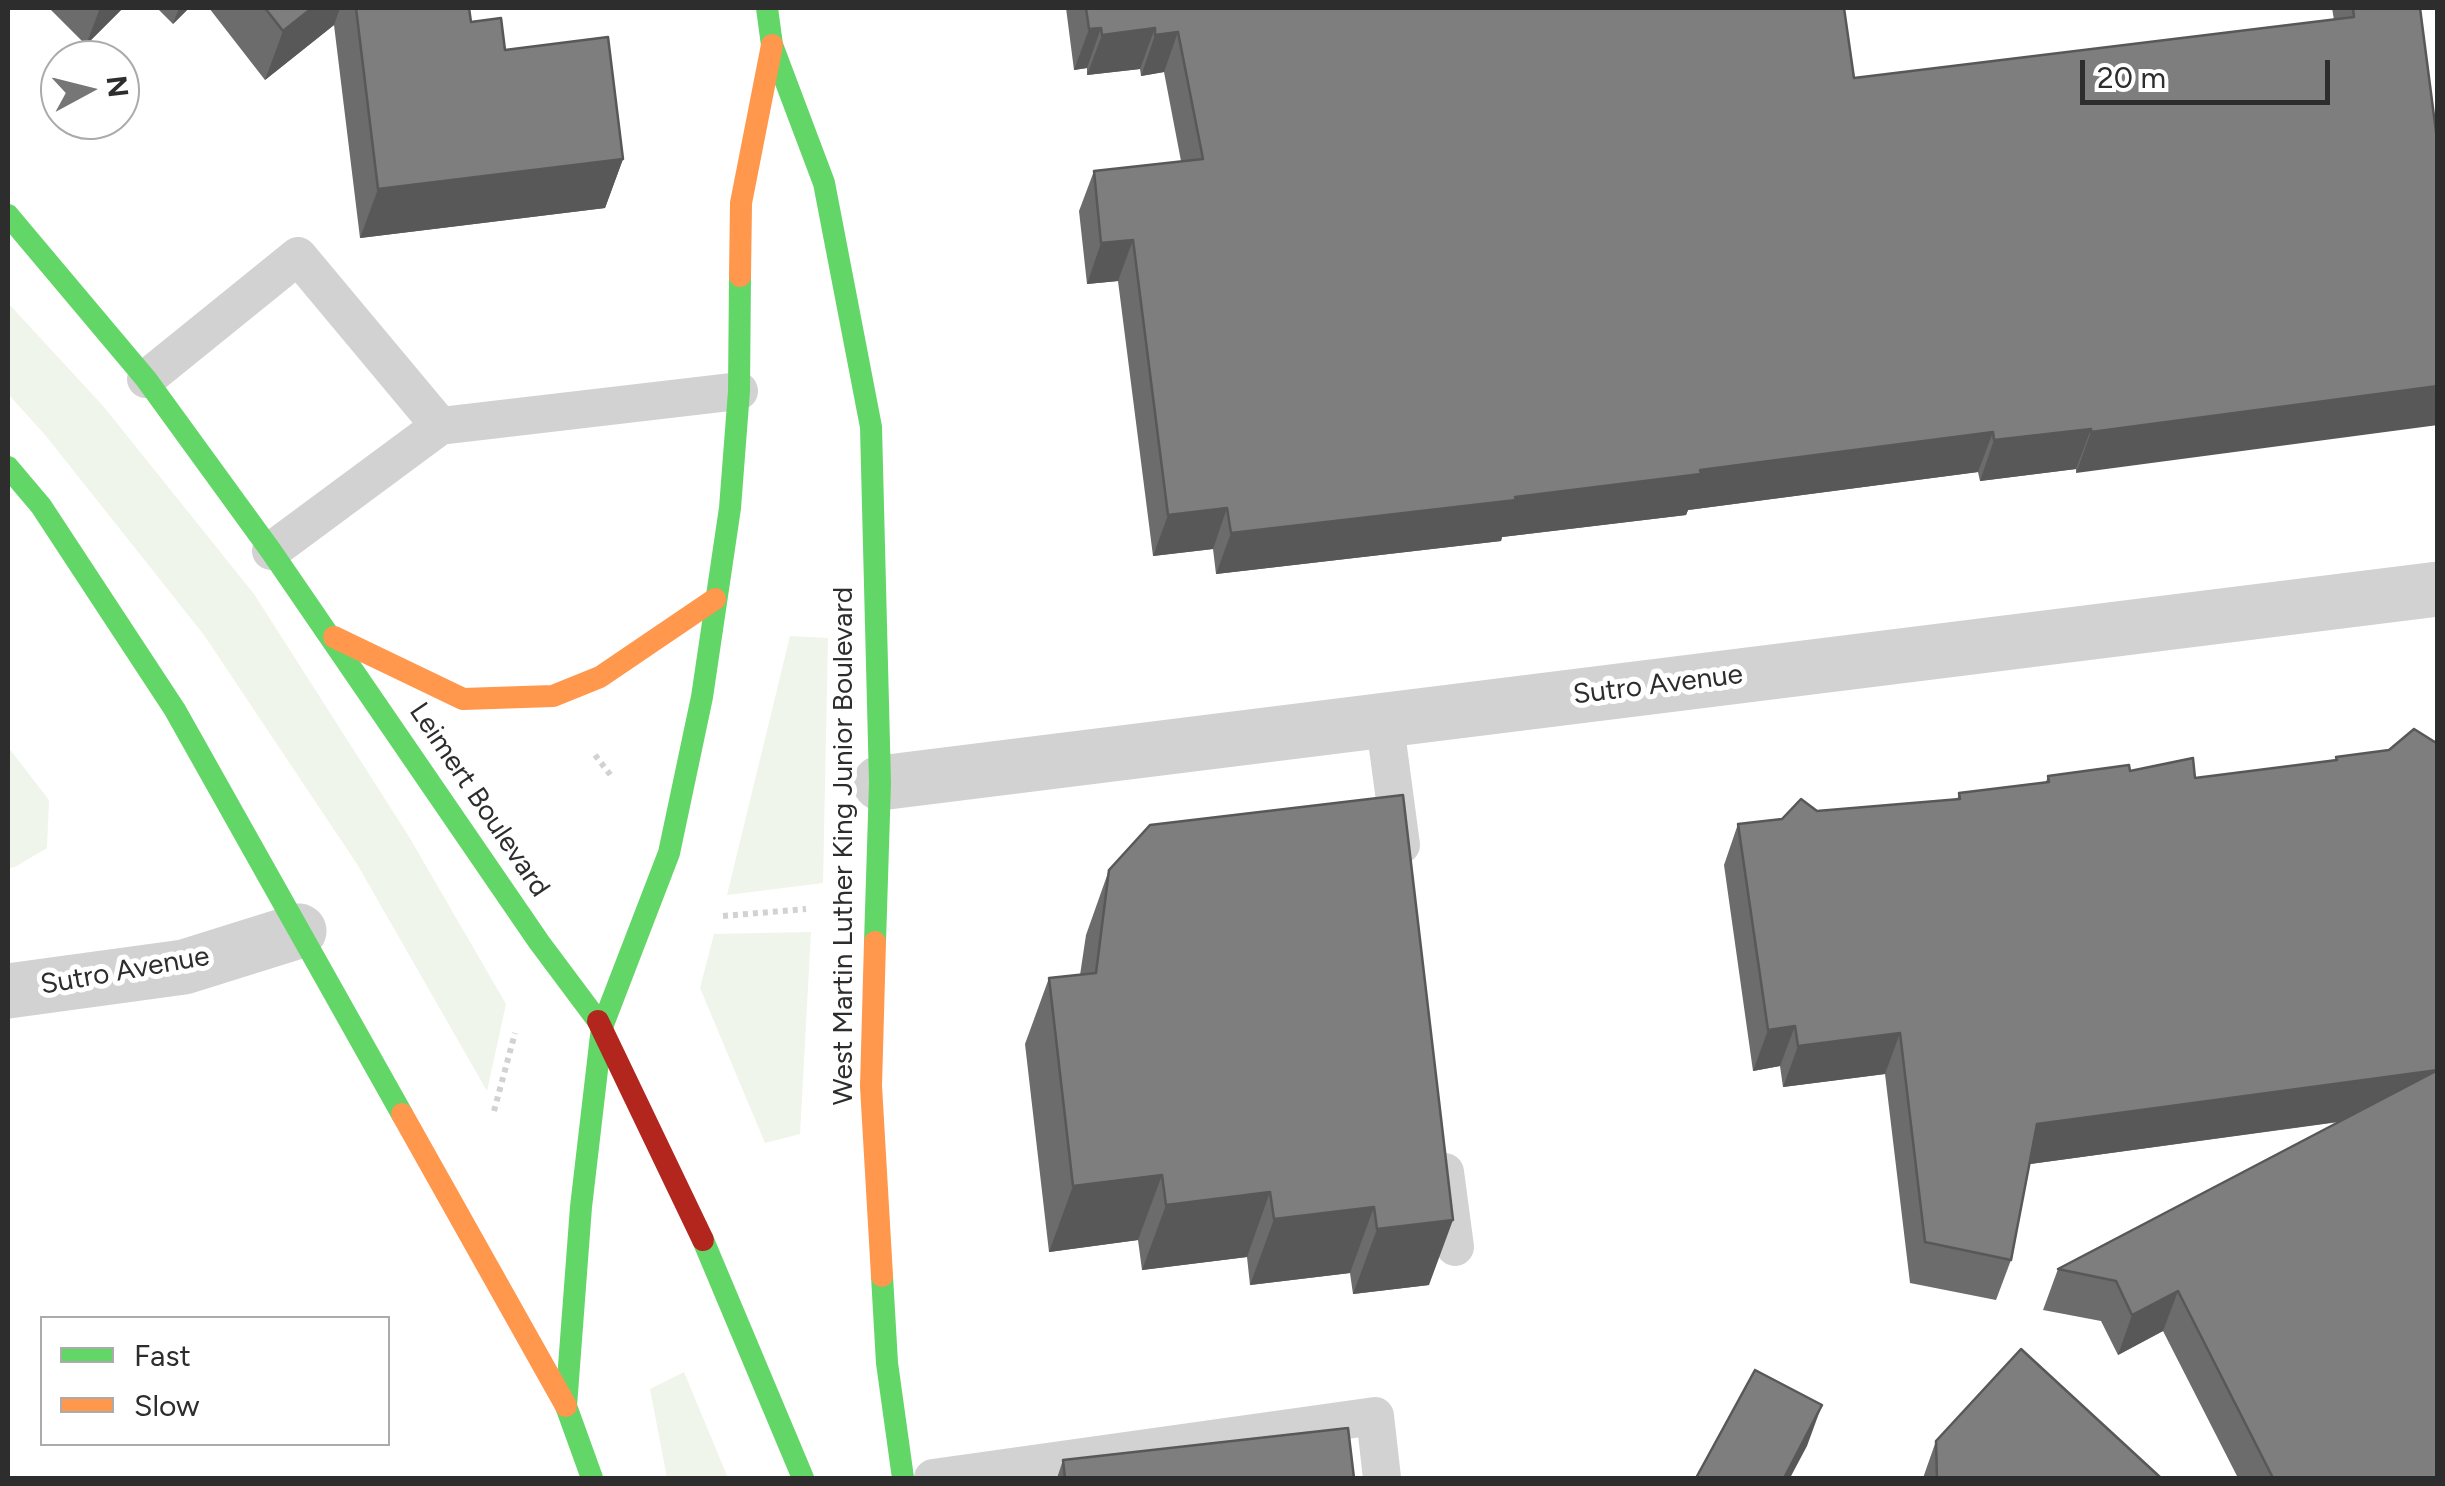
<!DOCTYPE html>
<html>
<head>
<meta charset="utf-8">
<style>
	body { margin:0 }
	#map { position:relative; width:2445px; height:1486px; overflow:hidden; background:#fff; font-family:Figtree,sans-serif }
	canvas { display:block }
	.frame { position:absolute; inset:0; border:10px solid #2d2d2d; pointer-events:none }
	.legend { position:absolute; left:40px; top:1316px; width:350px; height:130px; box-sizing:border-box; background:#fff; border:2px solid #ababab; margin:0; padding:12px 18px; list-style:none; font-size:30px; color:#2d2d2d }
	.legend li { display:flex; align-items:center; gap:20px; height:50px }
	.legend b { width:50px; border:2px solid #ababab }
	.north { position:absolute; left:40px; top:40px; width:100px; height:100px; box-sizing:border-box; background:#fff; border:2px solid #ababab; border-radius:50%; rotate:83deg; font-size:28px; font-weight:700; line-height:40px; text-align:center; color:#2d2d2d }
	.north::after { content:''; display:block; margin:auto; width:35px; height:45px; background:#767676; clip-path:polygon(50% 0,100% 100%,50% 72%,0 100%) }
	.scale { position:absolute; left:2080px; top:60px; width:250px; height:45px; box-sizing:border-box; border:5px solid #2d2d2d; border-top:0; padding-left:12px; font-size:30px; line-height:35px; white-space:nowrap; color:#2d2d2d; -webkit-text-stroke:8px #fff; paint-order:stroke }
</style>
</head>
<body>
<div id="map">
<canvas width="2445" height="1486"></canvas>
<div class="frame"></div>
<ul class="legend">
<li><b style="height:12px;background:#63d668"></b>Fast</li>
<li><b style="height:12px;background:#ff974d"></b>Slow</li>
</ul>
<div class="north">N</div>
<div class="scale">20 m</div>
</div>
<script>
const context = document.querySelector('canvas').getContext('2d');
context.lineJoin = 'round';
function fill(path, color) {
  context.fillStyle = color;
  context.fill(path, 'evenodd');
}
function poly(rows) {
  const path = new Path2D();
  for (const r of rows) {
    path.moveTo(r[0], r[1]);
    for (let i = 2; i < r.length; i += 2) path.lineTo(r[i], r[i + 1]);
  }
  return path;
}
function stroke(path, color, width, dash) {
  context.strokeStyle = color;
  context.lineWidth = width;
  context.lineCap = dash ? 'butt' : 'round';
  context.setLineDash(dash || []);
  context.stroke(path);
}
function label(font, color, halo, rows, align = 'center') {
  context.font = font + ' Figtree,sans-serif';
  context.lineWidth = 10;
  context.setLineDash([]);
  context.textBaseline = 'middle';
  context.strokeStyle = halo;
  context.fillStyle = color;
  for (const [text, x, y, turn = 0] of rows) {
    context.save();
    context.translate(x, y);
    context.rotate((+turn || 0) * Math.PI / 180);
    context.textAlign = isNaN(turn) ? turn : align;
    if (halo) context.strokeText(text, 0, 0);
    context.fillText(text, 0, 0);
    context.restore();
  }
}
const green = poly([
	[8,303,104,407,254,594,408,835,506,1004,487,1091,357,864,204,635,46,436,8,394],
	[790,636,828,638,823,883,727,895],
	[8,747,49,800,47,848,15,867,8,868],
	[811,932,800,1134,765,1143,700,988,714,934],
	[684,1372,728,1478,667,1478,650,1389]
]);
const path = poly([
	[595,755,612,777],
	[723,916,806,909],
	[494,1111,515,1033]
]);
const lane = poly([
	[146,379,298,256,440,426,271,551],
	[440,426,739,391],
	[1384,718,1401,845],
	[1445,1172,1455,1247],
	[933,1478,1375,1416,1382,1478]
]);
const street = poly([
	[880,783,2438,589],
	[8,991,184,967,299,931]
]);
const fast = poly([
	[767,8,772,45,824,183,871,427,880,783,875,942],
	[8,215,146,379,271,551,539,942,598,1021],
	[8,467,41,506,175,710,402,1114],
	[703,1240,803,1478],
	[882,1276,887,1363,903,1478],
	[592,1478,566,1406,581,1207,602,1027,669,853,702,697,730,508,739,391,740,276]
]);
const slow = poly([
	[740,276,741,203,772,45],
	[334,637,463,699,553,696,600,677,715,599],
	[875,942,871,1086,882,1276],
	[402,1114,566,1406]
]);
const jam = poly([
	[598,1021,703,1240]
]);
const wall = poly([
	[49,8,123,8,86,45],
	[157,8,189,8,173,24],
	[209,8,469,8,471,22,505,50,623,159,605,208,360,238,334,25,265,80],
	[1066,8,1844,8,1854,78,2334,20,2332,8,2420,8,2076,473,2076,469,1980,481,1978,472,1688,510,1686,515,1502,537,1501,541,1216,574,1213,549,1153,556,1118,281,1087,284,1079,211,1094,171,1181,161,1164,72,1141,76,1140,69,1087,75,1087,68,1074,70],
	[2336,757,2438,1478,2238,1478,2163,1331,2118,1355,2101,1321,2043,1310,2058,1269,2339,1122,2030,1164,2011,1260,1996,1300,1910,1283,1885,1074,1783,1087,1780,1066,1753,1071,1724,865,1738,824,1782,819,1817,811,1957,800,1959,793,2046,782,2048,776,2130,771,2195,778,2335,760],
	[1150,825,1429,1285,1353,1294,1350,1273,1250,1285,1247,1257,1142,1270,1138,1240,1049,1252,1025,1044,1049,978,1080,975,1086,935,1109,870],
	[1936,1441,2161,1478,1923,1478],
	[1063,1460,1354,1478,1057,1478]
]);
const shadedWall = poly([
	[100,8,123,8,86,45],
	[179,8,189,8,173,24],
	[312,8,340,8,334,25,265,80,283,31],
	[1101,28,1087,68,1074,70,1089,29],
	[1155,28,1140,69,1087,75,1102,35],
	[1178,32,1164,72,1141,76,1155,35],
	[623,159,605,208,360,238,378,189],
	[1133,240,1118,281,1087,284,1101,243],
	[2438,386,2438,425,2076,473,2091,432],
	[2091,429,2076,469,1980,481,1994,440],
	[1993,432,1978,472,1688,510,1686,515,1502,537,1501,541,1216,574,1231,533,1515,497,1700,470],
	[1227,508,1213,549,1153,556,1168,515],
	[1795,1026,1780,1066,1753,1071,1768,1030],
	[1900,1033,1885,1074,1783,1087,1798,1046],
	[2438,1070,2423,1110,2023,1165,2037,1124],
	[1162,1175,1138,1240,1049,1252,1073,1186],
	[1270,1192,1247,1257,1142,1270,1166,1205],
	[1374,1207,1350,1273,1250,1285,1274,1219],
	[1453,1220,1429,1285,1353,1294,1377,1229],
	[2178,1291,2163,1331,2118,1355,2132,1315],
	[1822,1405,1807,1446,1790,1478,1784,1478]
]);
const building = poly([
	[265,8,312,8,283,31,265,8],
	[356,8,469,8,471,22,501,18,505,50,608,37,623,159,378,189,356,8],
	[1086,8,1844,8,1854,78,2354,17,2353,8,2420,8,2438,147,2438,386,2091,432,2091,429,1994,440,1993,432,1700,470,1701,474,1515,497,1516,500,1231,533,1227,508,1168,515,1133,240,1101,243,1094,171,1203,159,1178,32,1155,35,1155,28,1102,35,1101,28,1089,29,1086,8],
	[2414,729,2438,744,2438,1070,2037,1124,2011,1260,1925,1242,1900,1033,1798,1046,1795,1026,1768,1030,1738,824,1782,819,1801,799,1817,811,1960,799,1959,793,2049,782,2048,776,2129,765,2130,771,2193,758,2195,778,2337,760,2336,757,2389,750,2414,729],
	[1403,795,1453,1220,1377,1229,1374,1207,1274,1219,1270,1192,1166,1205,1162,1175,1073,1186,1049,978,1096,973,1109,870,1150,825,1403,795],
	[2438,1070,2438,1478,2273,1478,2178,1291,2132,1315,2116,1281,2058,1269,2438,1070],
	[2021,1349,2161,1478,1937,1478,1936,1441,2021,1349],
	[1755,1370,1822,1405,1784,1478,1696,1478,1755,1370],
	[1348,1428,1354,1478,1065,1478,1063,1460,1348,1428]
]);
const streetNames = [
	["Sutro Avenue",1658,685,-7],
	["Leimert Boulevard",479,800,56],
	["West Martin Luther King Junior Boulevard",844,846,-90],
	["Sutro Avenue",125,971,-10]
];
fill(green, '#eff5ea');
stroke(path, '#d2d2d2', 6, [5, 5]);
stroke(lane, '#d2d2d2', 38);
stroke(street, '#d2d2d2', 55);
stroke(fast, '#63d668', 22);
stroke(slow, '#ff974d', 22);
stroke(jam, '#b3261e', 22);
fill(wall, '#6c6c6c');
fill(shadedWall, '#585858');
fill(building, '#7e7e7e');
stroke(building, '#585858', 2.5);
label('28px', '#2d2d2d', '#fff', streetNames);
</script>
</body>
</html>
